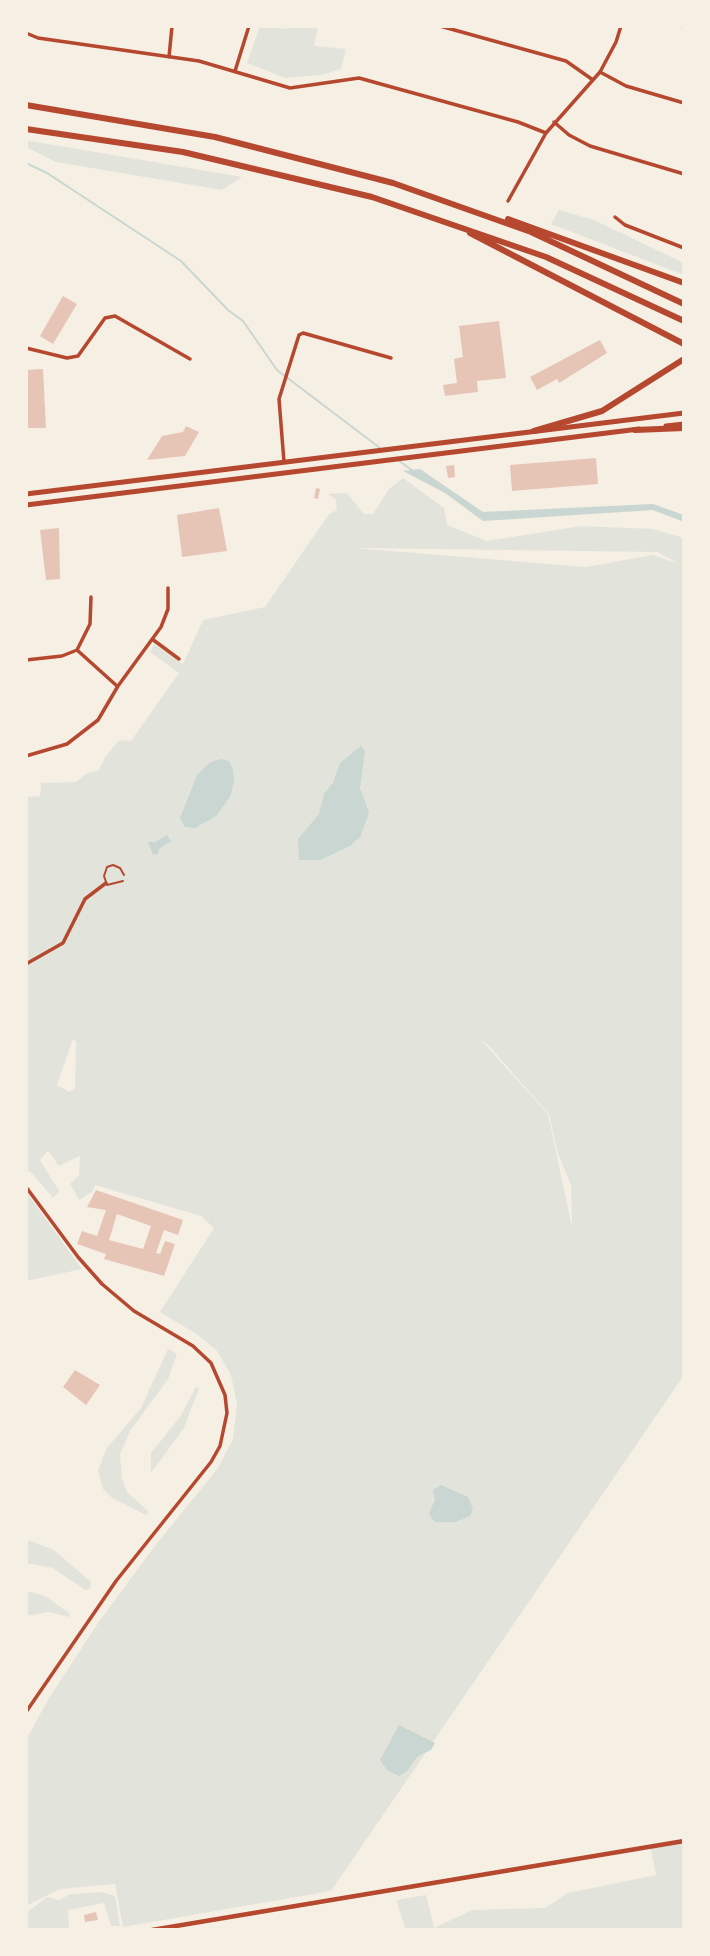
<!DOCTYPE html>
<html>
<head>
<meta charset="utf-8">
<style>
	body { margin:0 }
	#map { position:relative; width:710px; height:1956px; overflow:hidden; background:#f6efe4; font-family:Rubik,sans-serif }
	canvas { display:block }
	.frame { position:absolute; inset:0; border:28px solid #f6efe4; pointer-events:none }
</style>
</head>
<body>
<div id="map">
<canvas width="710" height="1956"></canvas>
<div class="frame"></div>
</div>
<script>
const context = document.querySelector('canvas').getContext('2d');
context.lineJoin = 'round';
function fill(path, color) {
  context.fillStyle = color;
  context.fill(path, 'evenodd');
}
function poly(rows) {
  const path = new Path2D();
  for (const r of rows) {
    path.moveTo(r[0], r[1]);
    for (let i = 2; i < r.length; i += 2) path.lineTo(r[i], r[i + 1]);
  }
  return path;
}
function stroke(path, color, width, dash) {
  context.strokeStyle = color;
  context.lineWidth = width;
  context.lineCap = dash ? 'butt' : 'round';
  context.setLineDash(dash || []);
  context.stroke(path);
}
const green = poly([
	[260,26,286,29,288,26,318,26,314,46,346,49,341,69,322,75,285,78,247,63],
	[26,141,30,141,242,177,222,190,56,162,26,147],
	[559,210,594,220,684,263,684,275,551,224],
	[403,478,444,508,447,525,487,541,581,526,653,529,684,538,684,1375,331,1891,123,1927,115,1884,60,1889,26,1906,26,1740,49,1698,98,1623,154,1547,218,1468,233,1439,237,1405,231,1375,217,1351,198,1335,160,1312,214,1228,201,1216,95,1185,92,1192,79,1200,70,1184,79,1175,80,1156,59,1166,48,1151,40,1160,59,1191,53,1198,30,1171,26,1172,26,797,40,796,41,783,76,782,86,774,99,770,105,757,119,740,131,741,179,673,150,652,154,644,183,664,203,620,265,607,329,514,337,510,336,500,328,494,347,493,364,514,373,514,389,489],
	[356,548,657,552,680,564,653,555,586,567],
	[73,1039,76,1042,75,1088,69,1092,57,1085],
	[481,1040,489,1046,549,1114,558,1154,571,1185,572,1227,548,1114],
	[26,1192,64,1244,82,1269,26,1281],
	[168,1349,177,1354,168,1379,130,1431,120,1454,122,1479,127,1492,149,1512,146,1515,111,1497,103,1489,98,1470,107,1448,141,1408],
	[196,1387,199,1388,184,1428,151,1473,151,1453,180,1417],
	[26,1539,54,1550,91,1582,90,1589,85,1590,53,1568,26,1563],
	[31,1592,45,1596,69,1613,70,1617,49,1612,26,1616,26,1593],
	[684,1841,684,1930,406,1930,396,1900,426,1895,434,1928,472,1910,545,1908,568,1893,656,1875,650,1845],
	[101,1892,115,1896,120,1926,111,1926,104,1903,68,1910,69,1930,26,1930,26,1913,47,1897,59,1900,71,1894]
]);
const water = poly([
	[420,469,483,512,653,504,684,515,684,522,653,510,483,521,445,493,403,471],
	[361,746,365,751,360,788,369,813,360,837,350,846,320,860,299,860,298,839,319,814,324,794,333,783,340,763],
	[221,759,229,761,233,769,234,782,230,797,216,816,195,828,185,827,180,818,197,775,211,762],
	[167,835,171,841,159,849,158,854,153,855,148,842,155,842],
	[441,1485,468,1497,473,1509,470,1516,456,1522,435,1522,431,1517,429,1513,435,1500,433,1490],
	[399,1725,435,1743,431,1750,418,1756,407,1771,399,1776,387,1770,380,1760]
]);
const stream = poly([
	[26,163,47,173,181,261,228,310,243,321,277,370,380,448],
	[399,461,412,470]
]);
const building = poly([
	[63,296,77,304,53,344,40,336],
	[499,321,506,378,477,381,478,392,445,396,443,385,457,383,454,359,463,357,459,326],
	[600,340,607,353,559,383,557,379,537,390,530,377],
	[43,369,46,428,26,428,26,370],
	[186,426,199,432,185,456,147,460,162,436,183,432],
	[596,458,598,484,512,491,510,465],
	[454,465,455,477,448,478,446,466],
	[316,488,320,489,318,499,314,498],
	[219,508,227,551,182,557,177,515],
	[59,528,60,579,46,580,40,530],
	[96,1190,183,1220,178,1235,164,1230,156,1253,160,1254,165,1241,175,1244,164,1276,104,1259,106,1254,77,1244,82,1231,97,1236,106,1210,87,1207],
	[117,1214,151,1226,143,1249,109,1240],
	[75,1370,100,1385,86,1405,63,1387],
	[96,1912,98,1920,85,1922,84,1915]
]);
const service = poly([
	[123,881,107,885,104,876,107,867,113,865,120,868,124,875]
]);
const minor = poly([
	[440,26,566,61,593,80],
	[680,26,684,27],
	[26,33,38,38,199,61,290,88,359,78,518,122,546,133],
	[169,57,172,26],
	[235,71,249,26],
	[600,72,626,86,684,103],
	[554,122,569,135,590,146,684,174],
	[508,201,546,133,600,72,616,42,621,26],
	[615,217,625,225,684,248],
	[26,348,67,358,78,356,105,318,115,316,190,359],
	[284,462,279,399,299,335,303,333,391,358],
	[152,639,179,659],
	[77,650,90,624,91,597],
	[77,650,117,686],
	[26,660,62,656,77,650],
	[26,756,67,744,98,720,118,686,161,627,168,609,168,588],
	[26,964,63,943,85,899,106,883],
	[26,1187,78,1257,102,1284,134,1311,193,1346,211,1363,225,1395,227,1413,220,1446,211,1462,116,1581,26,1712]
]);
const secondary = poly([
	[152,1930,684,1841]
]);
const trunk = poly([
	[666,426,684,424],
	[26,494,684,413],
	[26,505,639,429]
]);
const motorway = poly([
	[26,105,215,137,393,183,531,232,684,304],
	[26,129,183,152,372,197,546,257,684,321],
	[508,219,684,283],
	[470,233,684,344],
	[635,430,684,428],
	[534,431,602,411,684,359]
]);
fill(green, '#e2e4dc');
fill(water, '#c9d6d2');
stroke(stream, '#c9d6d2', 2);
fill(building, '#e6c5b7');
stroke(service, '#b5482f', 2);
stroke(minor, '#b5482f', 3.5);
stroke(secondary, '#b5482f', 4.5);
stroke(trunk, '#b5482f', 5);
stroke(motorway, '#b5482f', 6);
</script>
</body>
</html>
